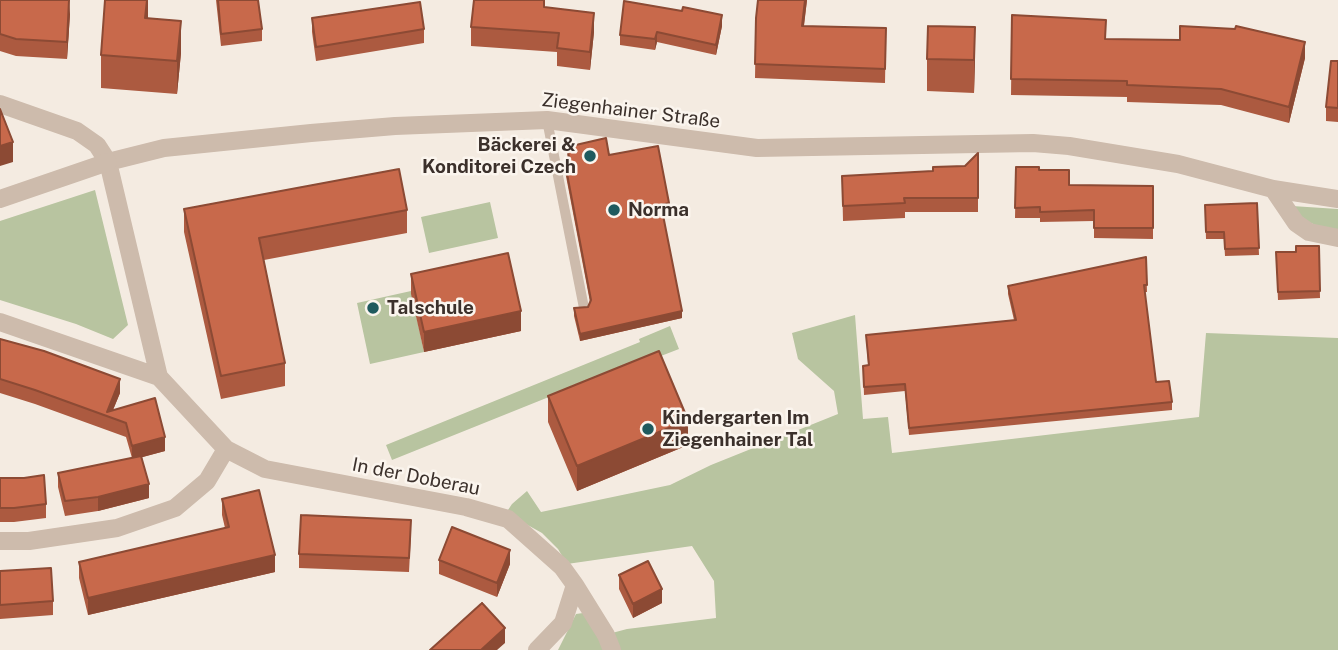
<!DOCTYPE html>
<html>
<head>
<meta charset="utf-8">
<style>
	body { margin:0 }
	canvas { display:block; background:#f4ebe1 }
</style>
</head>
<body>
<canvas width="1338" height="650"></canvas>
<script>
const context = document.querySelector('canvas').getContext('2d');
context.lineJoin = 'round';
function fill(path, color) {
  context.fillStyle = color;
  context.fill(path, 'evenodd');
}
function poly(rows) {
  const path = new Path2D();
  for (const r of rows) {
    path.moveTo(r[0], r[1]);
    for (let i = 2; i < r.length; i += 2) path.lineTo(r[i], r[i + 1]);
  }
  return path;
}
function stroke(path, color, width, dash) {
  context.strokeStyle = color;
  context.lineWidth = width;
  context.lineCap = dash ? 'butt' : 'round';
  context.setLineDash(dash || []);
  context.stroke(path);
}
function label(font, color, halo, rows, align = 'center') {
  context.font = font + ' "Public Sans",sans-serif';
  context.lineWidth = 5;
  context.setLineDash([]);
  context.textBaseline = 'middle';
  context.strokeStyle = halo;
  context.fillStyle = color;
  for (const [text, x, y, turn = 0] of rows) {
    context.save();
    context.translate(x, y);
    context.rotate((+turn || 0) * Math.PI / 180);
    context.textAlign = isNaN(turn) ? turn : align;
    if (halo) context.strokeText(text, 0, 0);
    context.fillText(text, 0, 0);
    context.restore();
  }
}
const green = poly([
	[95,190,128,325,113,339,76,324,0,300,0,221],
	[490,202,498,238,429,253,421,217],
	[1292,206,1338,209,1338,233,1329,232,1301,218],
	[411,291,424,352,370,364,357,303],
	[855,315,863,419,888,417,892,453,1199,417,1206,333,1338,338,1338,650,619,650,612,633,627,629,716,618,714,581,692,546,567,564,558,549,542,533,506,513,512,504,527,491,541,512,670,485,711,465,838,414,834,391,798,359,792,333],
	[670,326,679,349,648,361,646,358,392,460,386,445,640,342,639,339],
	[583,613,589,619,604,650,558,650,576,614]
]);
const service = poly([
	[547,120,584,308]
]);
const minor = poly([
	[0,104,77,131,97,145,108,162,159,377],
	[108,162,164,148,311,133,395,126,547,120,757,148,1033,143,1069,146,1178,164,1273,189,1338,199],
	[1273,189,1296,223,1309,232,1338,238],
	[0,322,159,377,226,449,207,481,175,508,117,528,29,541,0,541],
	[226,449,265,469,466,507,508,519,562,567,575,585,563,623,537,650],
	[575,585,606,635,612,650]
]);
const tertiary = poly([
	[0,199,108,162]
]);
const wall = poly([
	[0,0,70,14,67,59,16,56,0,51],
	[148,0,148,18,181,53,177,94,101,88,101,55],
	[216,0,258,0,262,29,262,41,221,46],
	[758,0,807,0,804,26,886,28,885,83,755,78,756,18],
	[545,8,594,32,590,70,557,66,557,52,471,46,471,27],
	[1012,15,1106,39,1305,58,1289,123,1221,105,1127,102,1127,97,1011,95],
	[312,18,424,29,424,43,316,61,312,32],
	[722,26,716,55,657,42,655,50,620,45,620,35],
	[927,59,975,59,974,93,927,91],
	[1338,61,1338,122,1326,121,1326,107],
	[567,147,609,155,669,210,662,212,682,318,580,341,574,316,574,308,588,307,590,302,565,171,565,163,568,162],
	[978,153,978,212,905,212,905,218,843,221,842,176,933,171,965,166],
	[1016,167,1039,170,1069,185,1153,186,1153,239,1094,238,1094,221,1040,222,1040,218,1015,218],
	[1257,203,1259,255,1225,256,1224,239,1206,239,1205,205],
	[184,209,407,210,407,233,264,260,285,363,285,386,221,399,184,232],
	[1319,246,1320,298,1278,300,1276,252,1296,252],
	[1146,257,1147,292,1145,292,1156,382,1172,402,1172,410,909,435,905,391,864,395,863,366,868,365,866,335,1014,320,1008,294,1008,286],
	[411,274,521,331,424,352,411,294],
	[0,339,120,393,113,410,165,451,142,457,149,498,98,511,65,516,58,487,58,473,132,458,126,437,35,404,0,393],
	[548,396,688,445,577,491,548,422],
	[0,478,46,504,46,518,14,522,0,522],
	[222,499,275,572,88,615,79,578,79,562,225,528,222,515],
	[411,534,409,572,299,568,299,554],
	[439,560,510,564,497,597,439,574],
	[0,571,53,601,53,615,0,619],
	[619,575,662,603,633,618,619,589]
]);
const shadedWall = poly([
	[70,0,70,14,67,59,67,42],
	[147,0,148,0,148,17,145,51,145,18],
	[805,0,807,0,802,40,802,26],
	[594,13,594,32,590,70,590,52],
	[722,15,722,26,716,55,716,45],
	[181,21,181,53,177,94,177,61],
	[975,27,975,59,974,93,974,60],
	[657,32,657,42,655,50,655,39],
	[1305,42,1305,58,1289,123,1289,107],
	[13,142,13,162,0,166,0,146],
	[669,203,669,210,661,212,661,205],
	[521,311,521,331,424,352,424,332],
	[682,311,682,318,580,341,580,334],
	[120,379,120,393,110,417,107,412],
	[688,420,688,445,577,491,577,466],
	[165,437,165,451,132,460,132,446],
	[149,484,149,498,98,511,98,497],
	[510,550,510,564,497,597,497,583],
	[275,555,275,572,88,615,88,598],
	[662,589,662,603,633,618,633,604],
	[505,628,505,643,497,650,481,650]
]);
const building = poly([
	[0,0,69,0,67,42,16,39,0,34,0,0],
	[105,0,147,0,145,18,181,21,177,61,101,55,105,0],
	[218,0,258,0,262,29,221,34,218,0],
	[474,0,544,0,544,7,594,13,590,52,557,48,559,33,471,27,474,0],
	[758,0,805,0,802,26,886,28,885,69,755,64,756,18,758,0],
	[624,1,682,11,683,7,722,15,716,45,657,32,655,39,620,35,624,1],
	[420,2,424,29,316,47,312,18,420,2],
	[1012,15,1106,20,1105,39,1180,40,1180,26,1235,29,1236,26,1305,42,1289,107,1221,89,1127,85,1127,81,1011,79,1012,15],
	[928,26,975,27,974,60,927,59,928,26],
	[1331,61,1338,61,1338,108,1326,107,1331,61],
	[0,109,13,142,0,146,0,109],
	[606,138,609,155,658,146,669,203,661,205,682,311,580,334,574,308,588,307,591,300,565,163,570,162,567,147,606,138],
	[978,153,978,198,904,198,905,203,843,206,842,176,933,171,933,167,965,166,978,153],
	[1016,167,1039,167,1039,170,1069,170,1069,185,1153,186,1153,228,1094,228,1094,210,1040,212,1040,207,1015,208,1016,167],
	[399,169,407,210,259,238,285,363,221,376,184,209,399,169],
	[1257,203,1259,248,1225,249,1224,232,1206,232,1205,205,1257,203],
	[1296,246,1319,246,1320,291,1278,292,1276,252,1296,252,1296,246],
	[508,253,521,311,424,332,411,274,508,253],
	[1146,257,1147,285,1144,285,1156,382,1169,381,1172,402,909,428,905,384,864,387,863,366,869,365,866,335,1016,320,1008,286,1146,257],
	[0,339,44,351,120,379,107,412,155,398,165,437,132,446,126,423,35,390,0,379,0,339],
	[659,351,688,420,577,466,548,396,659,351],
	[141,456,149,484,98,497,65,501,58,473,141,456],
	[44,475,46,504,14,508,0,508,0,478,24,478,44,475],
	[259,490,275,555,88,598,79,562,229,527,222,499,259,490],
	[301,515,411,520,409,558,299,554,301,515],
	[452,527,510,550,497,583,439,560,452,527],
	[648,561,662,589,633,604,619,575,648,561],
	[51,568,53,601,0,605,0,571,51,568],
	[482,603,505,628,481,650,430,650,482,603]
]);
const markers = [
	[590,156,7,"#1f5a5e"],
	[614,210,7,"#1f5a5e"],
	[373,308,7,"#1f5a5e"],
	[648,429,7,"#1f5a5e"]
];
const streetNames = [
	["Ziegenhainer Straße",631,111,7],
	["In der Doberau",416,477,11]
];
const poiNames = [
	["Bäckerei &",576,145,"right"],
	["Konditorei Czech",576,167,"right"],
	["Norma",628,210],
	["Talschule",387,308],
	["Kindergarten Im",662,418],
	["Ziegenhainer Tal",662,440]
];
fill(green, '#b8c4a0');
stroke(service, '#cdbbac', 10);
stroke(minor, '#cdbbac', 18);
stroke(tertiary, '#cdbbac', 18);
fill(wall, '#ac5a40');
fill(shadedWall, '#8c4a34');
fill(building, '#c8694b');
stroke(building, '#8c4a34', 2);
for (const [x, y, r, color] of markers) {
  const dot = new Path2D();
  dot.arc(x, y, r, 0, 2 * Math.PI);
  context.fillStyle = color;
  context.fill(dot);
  stroke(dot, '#fbf5ee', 2.5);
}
label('19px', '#3b302b', '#fbf5ee', streetNames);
label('bold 19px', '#3b302b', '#fbf5ee', poiNames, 'left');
</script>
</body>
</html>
